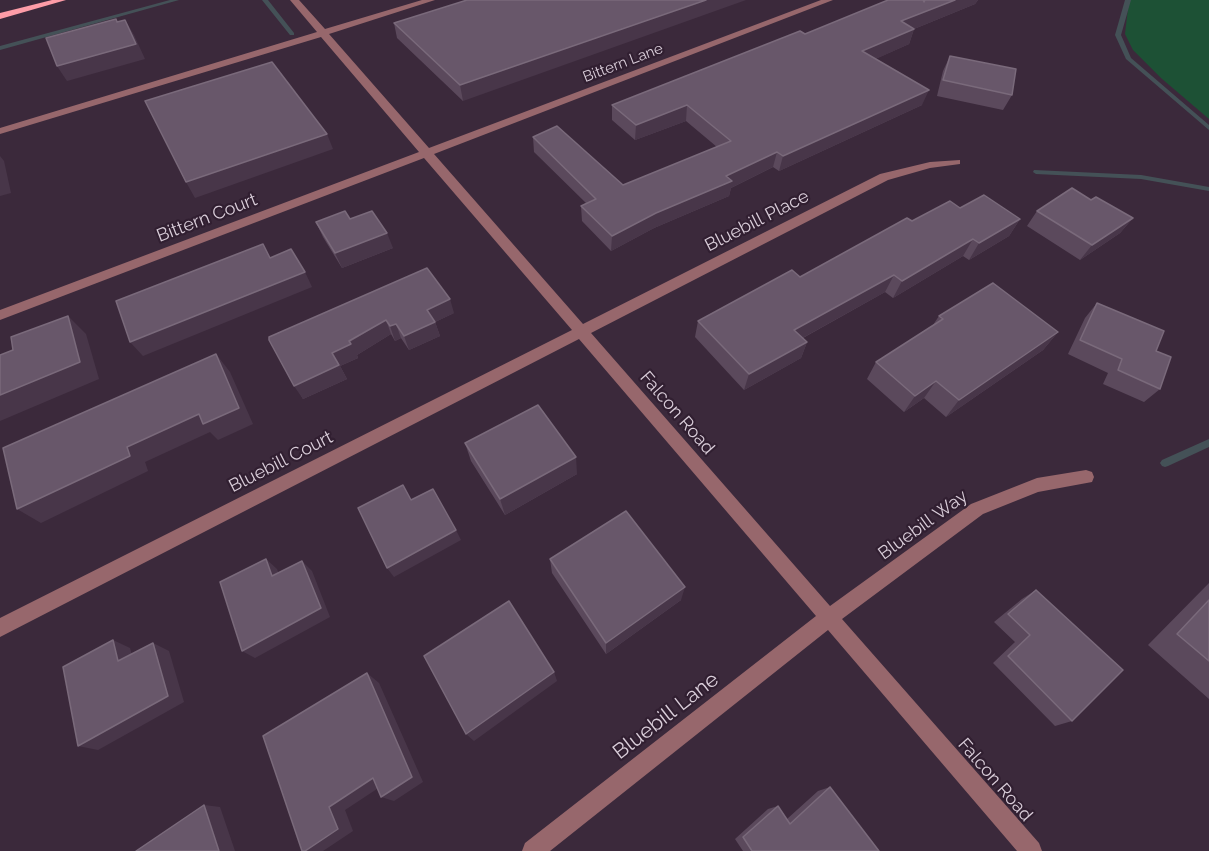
<!DOCTYPE html>
<html>
<head>
<meta charset="utf-8">
<style>
	body { margin:0 }
	canvas { display:block; background:#3b293b }
</style>
</head>
<body>
<canvas width="1209" height="851"></canvas>
<script>
const context = document.querySelector('canvas').getContext('2d');
context.lineJoin = 'round';
function fill(path, color) {
  context.fillStyle = color;
  context.fill(path, 'evenodd');
}
function poly(rows) {
  const path = new Path2D();
  for (const r of rows) {
    path.moveTo(r[0], r[1]);
    for (let i = 2; i < r.length; i += 2) path.lineTo(r[i], r[i + 1]);
  }
  return path;
}
function stroke(path, color, width, dash) {
  context.strokeStyle = color;
  context.lineWidth = width;
  context.lineCap = dash ? 'butt' : 'round';
  context.setLineDash(dash || []);
  context.stroke(path);
}
function label(font, color, halo, rows, align = 'center') {
  context.font = font + ' Raleway,sans-serif';
  context.lineWidth = 4.5;
  context.setLineDash([]);
  context.textBaseline = 'middle';
  context.strokeStyle = halo;
  context.fillStyle = color;
  for (const [text, x, y, turn = 0] of rows) {
    context.save();
    context.translate(x, y);
    context.rotate((+turn || 0) * Math.PI / 180);
    context.textAlign = isNaN(turn) ? turn : align;
    if (halo) context.strokeText(text, 0, 0);
    context.fillText(text, 0, 0);
    context.restore();
  }
}
const green = poly([
	[1129,0,1209,0,1209,119,1161,78,1133,50,1125,34]
]);
const stream = poly([
	[170,0,179,0,0,50,0,46,170,0],
	[262,0,268,0,294,33,294,35,290,35,262,0],
	[1125,0,1131,0,1121,35,1131,58,1209,125,1209,130,1126,59,1115,35,1125,0],
	[1034,170,1141,175,1209,187,1209,191,1141,179,1036,174,1033,172,1034,170],
	[1209,439,1209,447,1168,466,1165,467,1162,466,1160,463,1162,460,1209,439]
]);
const minor = poly([
	[290,0,299,0,325,29,422,0,435,0,329,34,429,148,821,0,833,0,434,154,583,324,880,174,930,162,960,160,960,164,930,168,888,180,591,333,830,606,971,504,1037,478,1086,470,1092,472,1094,477,1092,482,1038,492,983,514,842,619,1039,843,1042,851,1017,851,828,630,550,851,522,851,525,843,816,616,579,339,0,637,0,618,572,330,424,158,0,320,0,310,419,152,321,37,0,134,0,128,317,32,290,0]
]);
const major = poly([
	[52,0,66,0,0,19,0,13,52,0]
]);
const wall = poly([
	[467,0,463,101,397,38,394,23],
	[925,0,978,0,975,4,914,29,909,44,875,59,922,105,779,171,773,167,731,188,729,196,654,228,611,251,582,221,581,206,586,203,534,152,533,137,623,185,717,147,686,121,635,140,612,120,612,105,805,34,924,2],
	[950,56,1012,95,1003,110,937,96,943,71],
	[1091,200,1133,218,1120,233,1080,260,1027,226,1037,211],
	[960,208,1020,219,1009,236,969,260,963,256,893,298,885,292,803,338,807,342,801,358,744,390,695,337,698,321,800,277,912,221],
	[350,219,393,248,342,268,323,237,316,222],
	[1097,303,1156,351,1160,389,1144,402,1103,384,1108,373,1068,354,1085,318],
	[454,313,435,322,440,336,409,350,401,338,395,341,391,334,357,355,358,358,340,366,347,379,303,399,269,337],
	[939,316,1058,332,1043,350,946,417,924,398,904,412,867,379,876,362,933,325],
	[465,443,577,474,505,515,471,461],
	[550,559,681,600,606,654,552,573],
	[1209,583,1209,699,1148,645],
	[1036,590,1072,721,1055,726,993,663,1015,642,994,622,1022,599],
	[830,787,879,851,743,851,735,839,768,809,778,806,787,819,818,791]
]);
const shadedWall = poly([
	[706,0,746,0,463,101,460,85],
	[955,0,978,0,975,4,914,29,909,44,858,67,862,51,901,21],
	[125,20,134,35,145,59,67,81,57,66],
	[929,90,922,105,779,171,783,156],
	[687,105,686,121,635,140,636,125],
	[327,134,333,149,195,198,186,182],
	[777,152,773,167,731,188,729,196,654,228,611,251,612,236,726,176],
	[0,156,4,161,11,193,0,196],
	[1133,218,1120,233,1080,260,1092,245],
	[1020,219,1009,236,969,260,979,243],
	[387,233,393,248,342,268,335,253],
	[973,239,963,256,893,298,902,281],
	[305,272,312,287,143,356,130,342],
	[894,275,885,292,788,346,794,330],
	[450,299,454,313,435,322,440,336,409,350,404,336,427,310],
	[68,316,86,334,99,379,0,421,0,395],
	[386,320,391,334,357,355,358,358,340,366,347,379,303,399,294,386,332,353],
	[396,324,401,338,395,341,390,326],
	[1058,332,1043,350,946,417,959,400],
	[807,342,801,358,744,390,749,374],
	[216,354,230,372,253,424,218,440,210,432,145,462,148,471,41,523,17,509,127,447],
	[936,381,924,398,904,412,915,396],
	[576,457,577,474,505,515,500,499],
	[456,530,461,540,394,577,387,568],
	[266,559,277,569,283,586,272,576],
	[302,561,312,571,330,617,255,658,242,651],
	[685,587,681,600,606,654,606,643],
	[113,640,130,648,136,668,118,661],
	[153,643,169,651,184,702,98,750,78,746],
	[554,672,557,681,474,741,466,734],
	[367,673,379,683,423,782,394,801,381,797],
	[373,778,386,783,345,810,353,831,323,851,305,851,329,807],
	[204,805,220,807,235,851,219,851]
]);
const building = poly([
	[467,0,706,0,460,85,394,23,467,0],
	[888,0,923,0,924,2,925,0,955,0,901,21,914,29,862,51,929,90,783,156,777,152,726,176,732,181,656,213,612,236,581,206,596,199,533,137,557,126,623,185,731,141,687,105,636,125,612,105,800,31,805,34,888,0],
	[116,19,117,22,125,20,136,44,57,66,46,38,116,19],
	[950,56,1016,69,1012,95,943,80,950,56],
	[272,62,327,134,186,182,145,101,272,62],
	[1072,188,1091,200,1096,197,1133,218,1092,245,1037,211,1072,188],
	[984,195,1020,219,979,243,973,239,902,281,894,275,794,330,807,342,749,374,698,321,792,270,800,277,907,218,912,221,950,201,960,208,984,195],
	[345,211,350,219,372,211,387,233,335,253,316,222,345,211],
	[263,244,270,258,291,249,305,272,130,342,116,301,263,244],
	[427,268,450,299,427,310,435,322,404,336,396,324,390,326,386,320,349,341,351,344,332,353,339,365,294,386,269,340,269,337,427,268],
	[993,283,1058,332,959,400,936,381,915,396,876,362,943,319,939,316,993,283],
	[1097,303,1164,331,1156,351,1171,357,1160,389,1118,370,1122,359,1080,340,1097,303],
	[68,316,80,362,0,395,0,355,13,350,11,337,68,316],
	[216,354,239,408,203,424,199,414,127,447,130,456,17,509,3,448,216,354],
	[538,405,576,457,500,499,465,443,538,405],
	[403,485,411,500,433,489,456,530,387,568,358,508,403,485],
	[626,511,685,587,606,643,550,559,626,511],
	[266,559,272,576,302,561,321,608,242,651,220,582,266,559],
	[1036,590,1123,670,1072,721,1008,656,1030,635,1008,614,1036,590],
	[1209,600,1209,661,1177,634,1209,600],
	[509,601,554,672,466,734,424,656,509,601],
	[113,640,118,661,153,643,168,696,78,746,63,667,113,640],
	[367,673,412,777,381,797,373,778,329,807,338,829,305,851,302,851,263,736,367,673],
	[830,787,879,851,752,851,743,837,778,806,790,824,830,787],
	[204,805,219,851,136,851,204,805]
]);
const farStreetnames = [
	["Bittern Lane",623,63,-21]
];
const streetNames = [
	["Bittern Court",207,218,-21],
	["Bluebill Place",757,221,-27],
	["Falcon Road",677,413,49],
	["Bluebill Court",281,462,-27],
	["Bluebill Way",923,525,-36],
	["Falcon Road",995,780,49]
];
const nearStreetnames = [
	["Bluebill Lane",666,716,-38]
];
fill(green, '#1d5135');
fill(stream, '#445157');
fill(minor, '#97676c');
fill(major, '#fd9ca7');
fill(wall, '#5b495c');
fill(shadedWall, '#483649');
fill(building, '#68576a');
stroke(building, '#7a6a7b', 1.5);
label('15px', '#d9cdd9', '#311f31', farStreetnames);
label('18px', '#d9cdd9', '#311f31', streetNames);
label('21px', '#d9cdd9', '#311f31', nearStreetnames);
</script>
</body>
</html>
